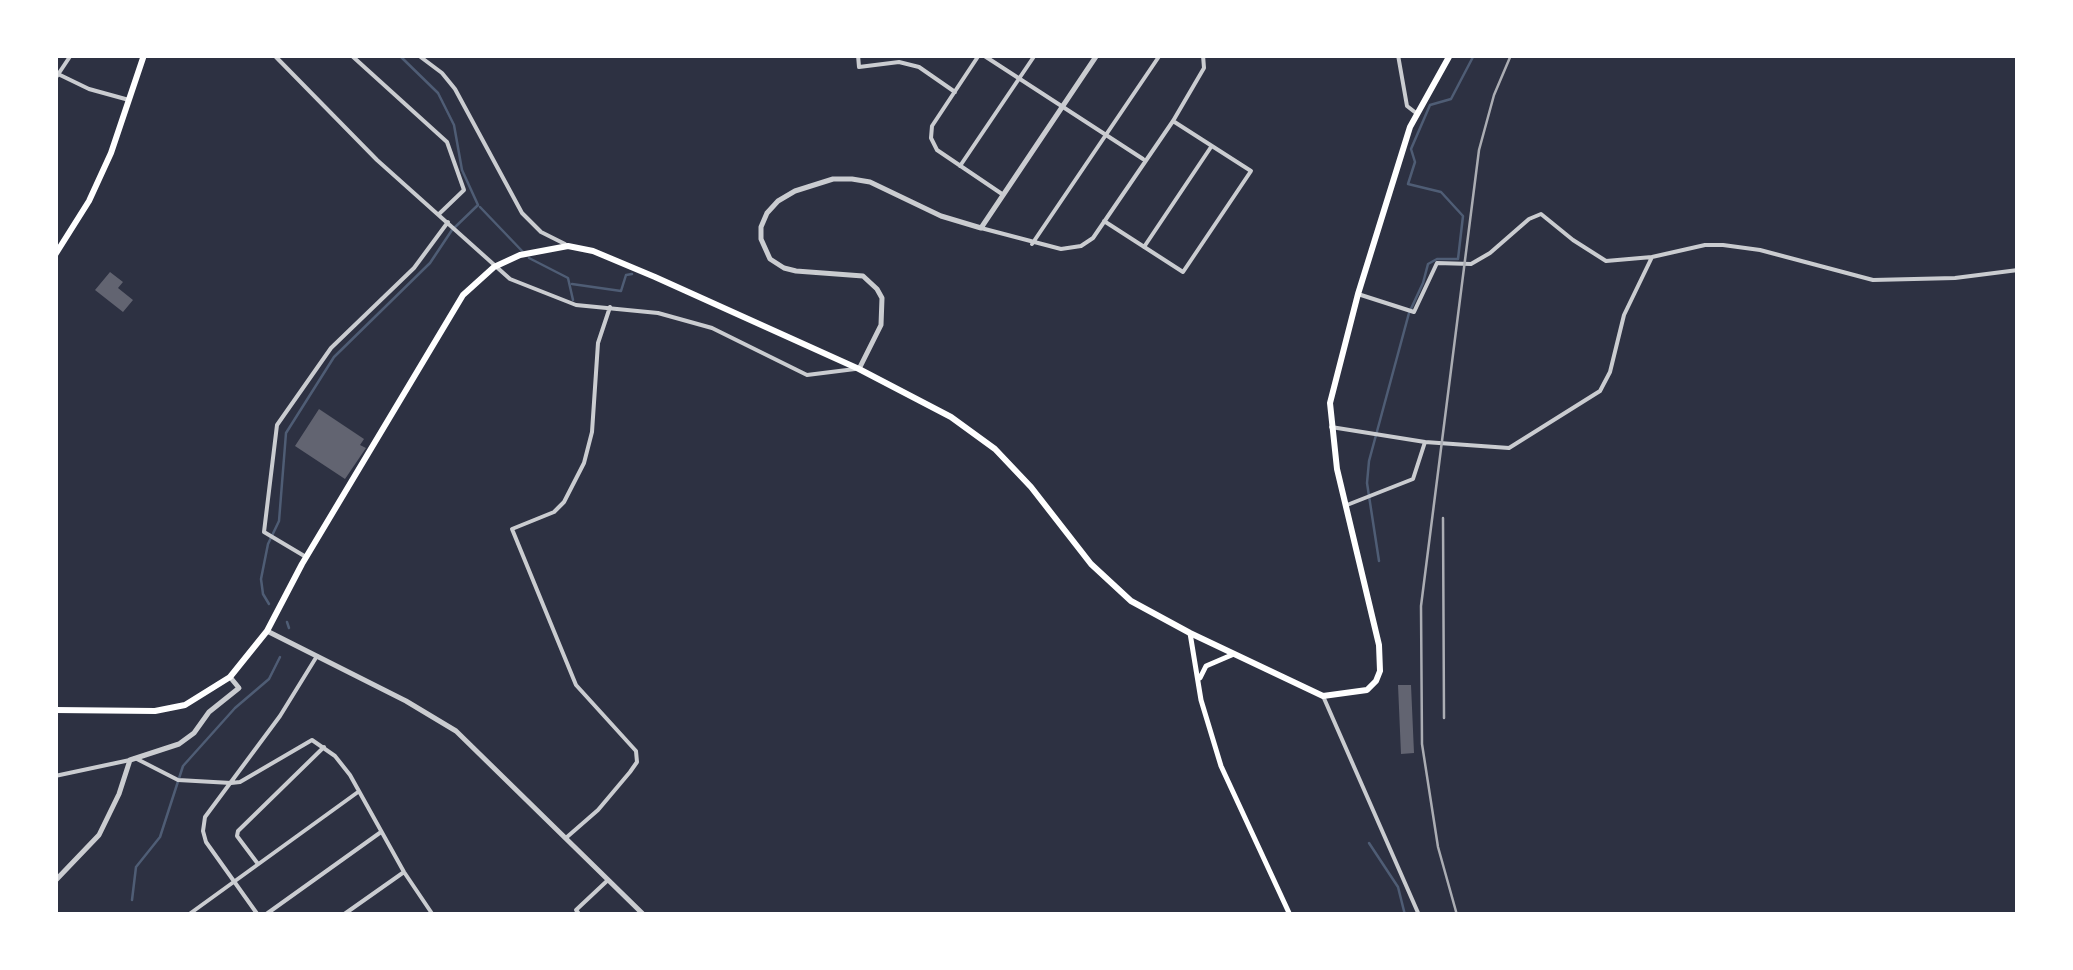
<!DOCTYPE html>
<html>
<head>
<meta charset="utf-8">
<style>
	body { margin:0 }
	#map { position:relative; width:2073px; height:970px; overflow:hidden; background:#2d3142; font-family:"Times New Roman",serif }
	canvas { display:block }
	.frame { position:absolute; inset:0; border:58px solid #fff; pointer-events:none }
</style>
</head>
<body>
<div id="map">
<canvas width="2073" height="970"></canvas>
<div class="frame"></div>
</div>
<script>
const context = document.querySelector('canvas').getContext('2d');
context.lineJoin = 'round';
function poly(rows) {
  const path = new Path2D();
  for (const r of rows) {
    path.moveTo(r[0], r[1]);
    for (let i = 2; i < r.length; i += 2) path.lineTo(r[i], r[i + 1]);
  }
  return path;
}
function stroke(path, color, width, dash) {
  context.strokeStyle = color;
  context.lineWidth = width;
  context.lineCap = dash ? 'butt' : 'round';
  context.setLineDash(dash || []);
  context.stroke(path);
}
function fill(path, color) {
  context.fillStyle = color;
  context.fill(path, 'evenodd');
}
const stream = poly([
	[480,207,523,252],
	[529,258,568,278,573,300],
	[572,284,621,291,626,275,632,274],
	[1379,561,1367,483,1369,461,1409,313,1423,283,1428,264,1437,259,1458,259,1463,216,1441,192,1408,184,1415,162,1411,149,1430,105,1451,99,1474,55],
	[269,604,263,594,261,579,268,544,279,521,286,433,334,357,430,263,452,230,478,205,462,170,454,125,438,93,399,55],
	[287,622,289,628],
	[1369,843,1398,887,1405,915],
	[132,900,136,867,160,837,183,766,235,708,269,679,280,657]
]);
const building = poly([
	[110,272,123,282,118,288,133,300,123,312,95,290],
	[319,409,364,439,360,445,366,448,345,479,295,446],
	[1398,685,1411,685,1414,753,1401,754]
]);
const minor = poly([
	[274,55,377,160,510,279,576,305,658,313,712,328,807,375,855,369],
	[351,55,447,142,464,190,439,214],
	[418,55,442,73,455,89,522,213,541,232,565,244],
	[858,55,859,67,899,62,919,67,955,92],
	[979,55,932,126,931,138,937,150,1002,194],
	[983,55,1143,159],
	[1398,55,1407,106,1416,113],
	[58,74,89,89,129,100],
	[55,79,71,55],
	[960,166,1035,55],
	[1104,221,1183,272,1251,171,1173,121],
	[981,228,1061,249,1081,246,1093,238,1173,121,1204,68,1203,55],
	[1032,244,1160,55],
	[1144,247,1211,147],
	[1361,295,1414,312,1437,263,1471,264,1490,253,1529,219,1541,214,1573,240,1606,261,1652,257],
	[1331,427,1425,442],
	[1347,505,1413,479,1425,442,1509,448,1600,391,1610,372,1624,315,1652,257,1705,245,1723,245,1760,250,1873,280,1955,278,2018,270],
	[306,557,264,532,277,425,331,348,414,268,448,222],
	[1323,696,1419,915],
	[135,758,178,780,231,783,240,782,312,740,335,756,350,775,404,872,433,915],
	[55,776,130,760],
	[567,837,598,810,630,772,637,762,636,751,576,685,512,529,554,512,564,502,584,463,592,432,598,343,610,307],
	[258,864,237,836,238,831,324,747],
	[188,915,358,792],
	[258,915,206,842,203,831,205,817,280,716,317,656],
	[265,915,381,832],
	[343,915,404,872],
	[580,915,576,910,608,880]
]);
const tertiary = poly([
	[859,369,881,325,882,298,877,289,863,276,796,271,784,268,770,259,761,239,761,227,767,213,778,201,795,191,833,179,852,179,870,182,941,216,981,228,1097,55],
	[267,631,406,701,456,731,644,915],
	[55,881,99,835,119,794,130,760,179,744,194,733,209,712,239,688,230,677]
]);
const secondary = poly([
	[1190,633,1201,700,1221,766,1290,915],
	[1200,678,1206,666,1234,654]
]);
const primary = poly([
	[55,255,89,201,111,153,144,55],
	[55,710,155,711,185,705,230,677,267,631,302,564,463,295,494,267,520,255,568,246,593,251,655,277,859,369,951,417,995,449,1031,487,1091,564,1131,601,1190,633,1323,696,1367,690,1376,681,1380,671,1379,645,1337,469,1330,403,1358,294,1410,127,1450,55]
]);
const rail = poly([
	[1443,518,1444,718],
	[1457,915,1438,847,1422,744,1421,606,1479,150,1494,95,1511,55]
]);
stroke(stream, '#4f5d75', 2.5);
fill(building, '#626471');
stroke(minor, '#caccd0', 4);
stroke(tertiary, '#caccd0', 5);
stroke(secondary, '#fff', 5);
stroke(primary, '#fff', 6);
stroke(rail, '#abadb3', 2.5);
</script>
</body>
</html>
